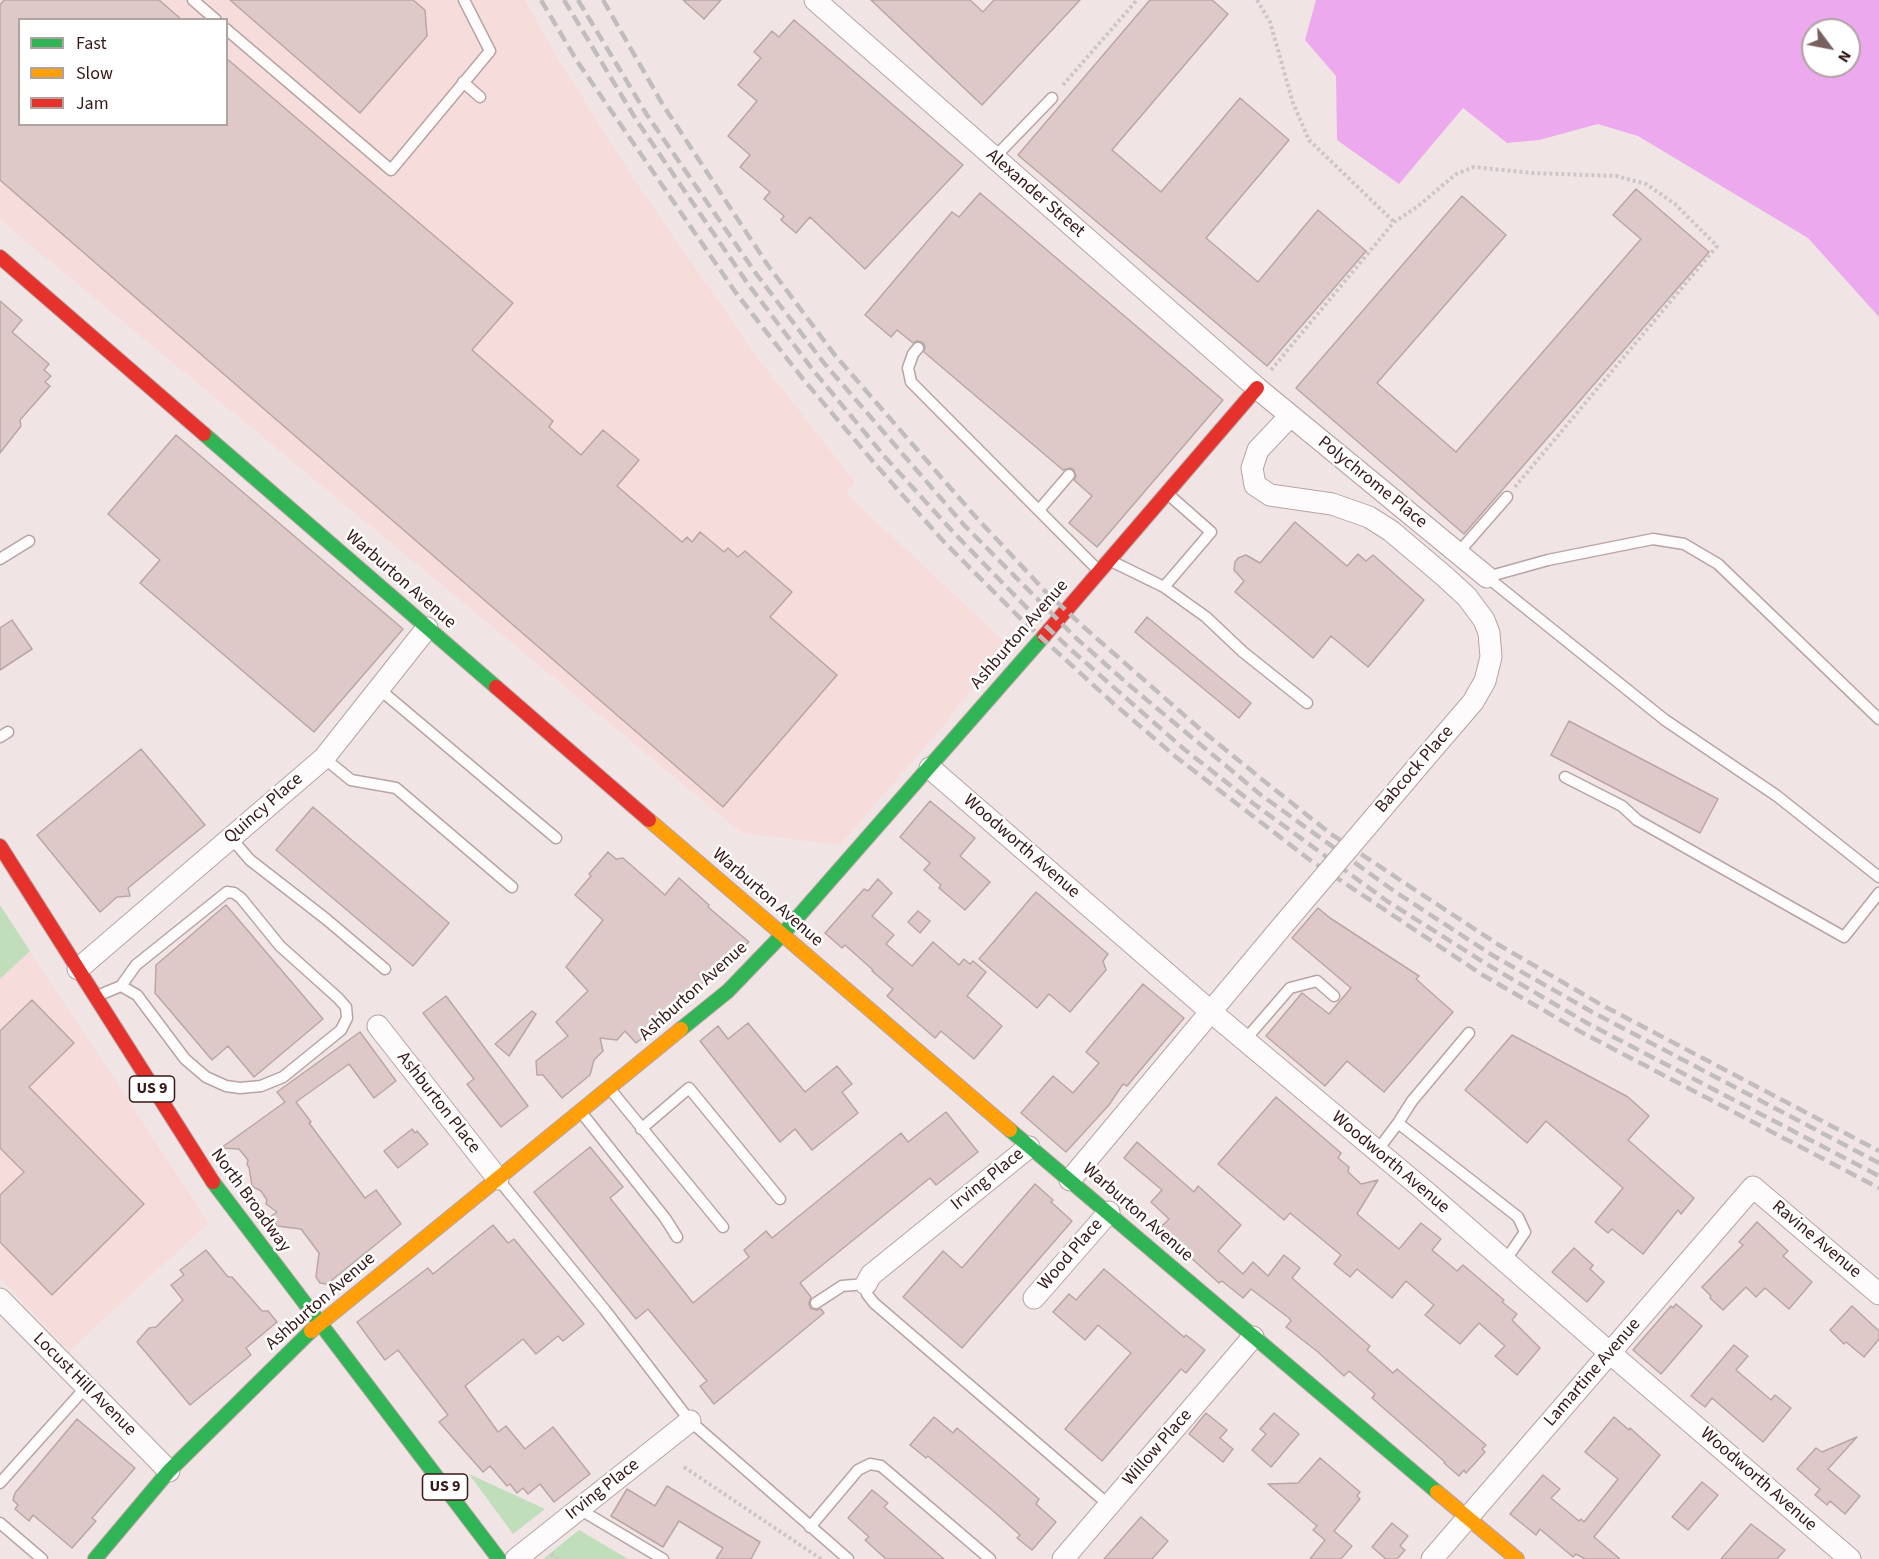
<!DOCTYPE html>
<html>
<head>
<meta charset="utf-8">
<style>
	body { margin:0 }
	#map { position:relative; width:1879px; height:1559px; overflow:hidden; background:#f0e5e4; font-family:"Source Sans 3",sans-serif }
	canvas { display:block }
	.legend { position:absolute; left:18px; top:18px; width:210px; height:108px; box-sizing:border-box; background:#fff; border:2px solid #afa3a2; margin:0; padding:8px 10px; list-style:none; font-size:18px; color:#371816 }
	.legend li { display:flex; align-items:center; gap:12px; height:30px }
	.legend b { width:30px; border:2px solid #afa3a2 }
	.north { position:absolute; left:1801px; top:18px; width:60px; height:60px; box-sizing:border-box; background:#fff; border:2px solid #afa3a2; border-radius:50%; rotate:122deg; font-size:16px; font-weight:700; line-height:24px; text-align:center; color:#371816 }
	.north::after { content:''; display:block; margin:auto; width:21px; height:27px; background:#78605e; clip-path:polygon(50% 0,100% 100%,50% 72%,0 100%) }
</style>
</head>
<body>
<div id="map">
<canvas width="1879" height="1559"></canvas>
<ul class="legend">
<li><b style="height:8px;background:#30b455"></b>Fast</li>
<li><b style="height:8px;background:#ff9f0a"></b>Slow</li>
<li><b style="height:8px;background:#e5322d"></b>Jam</li>
</ul>
<div class="north">N</div>
</div>
<script>
const context = document.querySelector('canvas').getContext('2d');
context.lineJoin = 'round';
function fill(path, color) {
  context.fillStyle = color;
  context.fill(path, 'evenodd');
}
function poly(rows) {
  const path = new Path2D();
  for (const r of rows) {
    path.moveTo(r[0], r[1]);
    for (let i = 2; i < r.length; i += 2) path.lineTo(r[i], r[i + 1]);
  }
  return path;
}
function stroke(path, color, width, dash) {
  context.strokeStyle = color;
  context.lineWidth = width;
  context.lineCap = dash ? 'butt' : 'round';
  context.setLineDash(dash || []);
  context.stroke(path);
}
function label(font, color, halo, rows, align = 'center') {
  context.font = font + ' "Source Sans 3",sans-serif';
  context.lineWidth = 5;
  context.setLineDash([]);
  context.textBaseline = 'middle';
  context.strokeStyle = halo;
  context.fillStyle = color;
  for (const [text, x, y, turn = 0] of rows) {
    context.save();
    context.translate(x, y);
    context.rotate((+turn || 0) * Math.PI / 180);
    context.textAlign = isNaN(turn) ? turn : align;
    if (halo) context.strokeText(text, 0, 0);
    context.fillText(text, 0, 0);
    context.restore();
  }
}
const built = poly([
	[0,0,525,0,555,54,633,178,755,354,855,482,846,493,1006,643,944,725,840,845,742,833,0,220],
	[20,20,226,20,226,124,20,124],
	[30,951,209,1223,69,1351,0,1278,0,979]
]);
const green = poly([
	[0,905,30,951,0,979],
	[469,1474,545,1509,513,1534],
	[579,1530,628,1559,543,1559]
]);
const water = poly([
	[1316,0,1879,0,1879,317,1808,238,1638,136,1598,124,1539,140,1507,143,1463,108,1399,184,1337,140,1336,76,1305,40],
	[1813,30,1849,30,1849,66,1813,66]
]);
const building = poly([
	[4,0,159,0,182,20,20,20,20,124,226,124,226,58,513,303,472,350,553,421,549,427,581,455,603,430,639,460,617,486,682,542,687,537,692,542,700,532,724,552,728,548,738,557,745,551,792,592,770,617,837,675,723,807,0,180,0,5,4,0],
	[230,0,413,0,425,10,427,36,360,113,230,0],
	[683,0,721,0,704,19,683,0],
	[871,0,970,0,983,12,994,0,1080,0,982,105,871,0],
	[1150,0,1212,0,1228,14,1112,150,1161,192,1240,98,1289,140,1206,238,1258,282,1318,210,1366,251,1267,366,1018,155,1150,0],
	[794,20,963,165,865,269,810,217,796,233,781,220,784,216,764,199,770,192,740,167,750,155,728,136,757,101,738,85,761,58,754,52,772,31,779,37,794,20],
	[1636,189,1709,252,1464,534,1296,388,1462,196,1506,235,1377,383,1456,452,1641,239,1613,215,1636,189],
	[980,193,1223,400,1097,547,1069,523,1092,496,1074,480,1076,476,1074,470,1070,468,1063,470,924,352,925,346,922,342,916,341,913,343,897,330,891,337,865,315,952,212,959,217,980,193],
	[0,301,22,320,12,332,49,364,44,370,51,376,45,382,50,386,20,420,21,426,0,453,0,301],
	[176,435,403,629,314,732,140,583,160,560,108,514,176,435],
	[1295,522,1347,566,1358,554,1366,561,1373,555,1424,600,1368,667,1331,636,1313,658,1235,592,1244,581,1234,570,1235,562,1238,558,1246,555,1260,563,1295,522],
	[1147,617,1251,703,1239,718,1135,632,1147,617],
	[12,620,32,649,0,670,0,628,12,620],
	[1569,721,1718,799,1700,833,1551,755,1569,721],
	[141,749,205,825,128,888,130,896,117,897,100,912,37,835,141,749],
	[930,801,975,838,960,856,990,882,965,910,939,888,941,885,924,870,930,863,900,837,930,801],
	[313,807,449,923,413,966,276,850,313,807],
	[608,852,616,859,623,858,665,895,679,878,709,905,708,907,749,942,691,993,693,994,665,1020,636,1043,625,1031,617,1040,600,1038,603,1051,594,1060,590,1075,562,1098,543,1075,537,1075,536,1061,568,1036,556,1022,588,991,566,967,603,920,575,895,591,876,589,874,608,852],
	[878,879,892,893,872,916,894,935,886,944,912,966,933,942,959,965,964,959,970,964,973,961,986,972,967,996,1002,1026,974,1059,941,1031,935,1038,887,996,893,989,872,971,873,970,845,945,842,948,825,933,864,889,868,891,878,879],
	[1036,892,1108,954,1103,961,1106,970,1070,1012,1049,994,1037,1008,979,959,1036,892],
	[226,905,323,1019,254,1077,228,1046,212,1060,155,993,156,965,226,905],
	[1318,908,1330,918,1419,976,1416,979,1453,1012,1384,1092,1347,1061,1325,1086,1266,1036,1302,993,1329,1014,1351,988,1292,938,1318,908],
	[918,911,930,921,920,933,908,922,918,911],
	[1143,984,1184,1018,1127,1086,1123,1084,1109,1105,1066,1152,1021,1113,1053,1076,1073,1093,1099,1063,1086,1052,1143,984],
	[446,996,528,1106,501,1127,467,1084,474,1079,423,1013,446,996],
	[32,1000,74,1043,29,1087,144,1204,52,1295,0,1242,0,1195,24,1172,0,1148,0,1031,32,1000],
	[532,1011,536,1014,509,1056,495,1044,532,1011],
	[748,1023,805,1092,837,1066,852,1084,842,1092,858,1113,812,1150,795,1129,780,1142,700,1041,718,1026,728,1039,748,1023],
	[360,1032,396,1081,374,1098,349,1064,296,1102,311,1122,309,1123,365,1198,376,1190,401,1224,327,1284,320,1283,316,1277,319,1253,301,1229,277,1226,270,1217,277,1212,266,1204,267,1200,261,1191,252,1186,249,1167,247,1165,248,1160,239,1149,221,1148,285,1102,277,1092,360,1032],
	[1512,1035,1628,1097,1649,1116,1628,1140,1694,1198,1681,1214,1678,1210,1643,1254,1612,1229,1608,1233,1595,1222,1623,1188,1546,1121,1527,1143,1465,1090,1512,1035],
	[1276,1097,1341,1153,1338,1158,1349,1167,1348,1172,1361,1184,1378,1180,1357,1214,1399,1249,1421,1223,1441,1239,1432,1250,1457,1271,1463,1265,1504,1300,1502,1302,1517,1314,1512,1320,1540,1348,1517,1375,1495,1356,1505,1346,1479,1323,1460,1344,1425,1315,1434,1305,1406,1281,1392,1298,1357,1269,1350,1277,1334,1264,1341,1255,1290,1213,1284,1220,1218,1164,1276,1097],
	[946,1112,978,1152,936,1185,930,1178,800,1283,811,1297,809,1303,810,1308,816,1310,821,1309,824,1313,714,1404,700,1386,707,1381,648,1309,636,1319,534,1192,590,1147,623,1187,610,1198,693,1303,749,1257,744,1250,766,1231,772,1238,901,1133,908,1142,946,1112],
	[412,1129,415,1133,417,1131,428,1144,398,1168,384,1151,412,1129],
	[1137,1142,1194,1192,1198,1186,1241,1225,1218,1251,1243,1274,1253,1262,1268,1276,1284,1255,1300,1268,1292,1278,1370,1346,1367,1350,1393,1373,1397,1369,1486,1445,1482,1449,1485,1452,1466,1473,1464,1470,1459,1476,1444,1463,1445,1462,1372,1398,1375,1394,1372,1391,1349,1371,1344,1376,1318,1352,1286,1327,1291,1321,1289,1318,1251,1289,1243,1298,1222,1281,1219,1283,1159,1229,1169,1219,1151,1202,1162,1190,1124,1158,1137,1142],
	[1035,1184,1053,1200,1051,1202,1072,1221,962,1348,903,1297,943,1251,962,1268,1035,1184],
	[1757,1222,1788,1251,1783,1256,1812,1282,1789,1309,1765,1288,1756,1297,1746,1287,1723,1310,1710,1298,1711,1296,1702,1287,1743,1245,1739,1242,1757,1222],
	[493,1225,508,1243,514,1239,584,1324,563,1341,558,1336,536,1354,523,1339,465,1386,498,1432,506,1426,525,1449,553,1427,590,1474,554,1502,540,1484,528,1494,523,1488,517,1493,510,1484,507,1486,490,1466,483,1472,439,1422,448,1415,398,1350,385,1360,357,1322,428,1268,433,1274,493,1225],
	[1574,1248,1593,1265,1590,1269,1604,1282,1587,1302,1552,1272,1574,1248],
	[206,1250,228,1277,232,1277,262,1311,268,1311,277,1322,246,1348,251,1355,190,1405,137,1342,149,1328,156,1327,183,1300,171,1285,184,1275,180,1270,206,1250],
	[1104,1269,1184,1337,1186,1335,1205,1350,1186,1373,1181,1369,1102,1461,1065,1429,1131,1353,1098,1325,1085,1340,1053,1312,1069,1294,1076,1300,1104,1269],
	[1676,1304,1702,1326,1661,1374,1633,1350,1671,1306,1673,1308,1676,1304],
	[1852,1306,1879,1331,1879,1339,1864,1357,1846,1342,1844,1344,1830,1330,1852,1306],
	[1734,1345,1748,1356,1736,1370,1771,1400,1775,1395,1791,1408,1763,1442,1712,1398,1705,1407,1691,1396,1734,1345],
	[1206,1413,1227,1430,1220,1438,1233,1449,1223,1462,1189,1434,1206,1413],
	[1274,1413,1299,1434,1271,1467,1252,1450,1266,1434,1260,1429,1274,1413],
	[934,1417,953,1433,957,1428,1014,1477,1039,1499,1036,1504,1056,1522,1032,1550,1017,1538,1020,1535,992,1510,928,1456,926,1458,910,1445,934,1417],
	[1614,1417,1629,1430,1630,1428,1660,1455,1594,1537,1620,1559,1585,1559,1576,1554,1573,1557,1540,1529,1536,1535,1510,1514,1543,1475,1560,1489,1551,1498,1579,1521,1581,1519,1584,1522,1618,1479,1585,1452,1614,1417],
	[77,1419,135,1468,92,1518,96,1521,72,1548,33,1515,29,1521,15,1509,18,1505,13,1500,15,1493,77,1419],
	[1857,1437,1828,1469,1860,1496,1845,1514,1830,1501,1827,1505,1815,1495,1820,1489,1797,1469,1816,1448,1822,1452,1857,1437],
	[1320,1458,1360,1492,1357,1496,1360,1499,1334,1531,1352,1546,1341,1559,1310,1559,1325,1540,1313,1530,1317,1526,1268,1484,1298,1483,1320,1458],
	[1702,1482,1718,1495,1688,1530,1672,1517,1702,1482],
	[667,1486,760,1542,751,1559,716,1559,723,1548,679,1521,663,1547,611,1516,627,1489,655,1506,667,1486],
	[872,1490,888,1503,884,1507,944,1559,886,1559,865,1540,869,1537,848,1518,872,1490],
	[1141,1517,1168,1541,1152,1559,1104,1559,1141,1517],
	[1392,1523,1408,1536,1400,1546,1405,1550,1397,1559,1386,1559,1372,1547,1392,1523],
	[1751,1524,1785,1550,1777,1559,1721,1559,1751,1524]
]);
const path = poly([
	[1257,0,1270,22,1293,103,1309,140,1394,222],
	[1063,85,1137,0],
	[1271,370,1394,222,1417,207,1456,174,1474,167,1532,173,1616,176,1646,184,1675,204,1717,246,1514,488],
	[684,1467,821,1559],
	[551,1554,558,1559]
]);
const lane = poly([
	[193,0,216,20],
	[226,29,391,170,490,51,464,0],
	[463,82,480,97],
	[994,158,1052,98],
	[918,348,913,354,908,368,911,382,1099,571],
	[1169,495,1211,532,1164,587,1206,617,1243,652,1307,703],
	[1039,510,1069,475],
	[1458,553,1507,497],
	[0,559,29,541],
	[1111,561,1164,587],
	[1487,577,1665,720,1777,796,1879,877],
	[1487,577,1548,560,1653,539,1684,544,1718,564,1879,719],
	[378,688,556,838],
	[0,737,8,732],
	[324,758,351,780,396,788,512,887],
	[1565,777,1622,806,1637,820,1844,937,1879,893],
	[231,838,250,860,326,919,385,969],
	[97,996,121,986,136,965,227,892,234,893,241,898,280,946,338,998,346,1007,347,1018,341,1030,283,1077,261,1086,240,1088,226,1086,206,1077,185,1059,137,995,121,986],
	[1245,1040,1290,988,1317,981,1334,996],
	[610,1089,723,1227],
	[581,1112,665,1218,677,1237],
	[1398,1123,1412,1101,1469,1033],
	[641,1129,689,1088,780,1199],
	[1377,1151,1398,1123,1518,1217,1525,1232,1505,1261],
	[498,1179,605,1310,690,1421,848,1559],
	[816,1303,842,1286,866,1284,867,1294,874,1303,1109,1505],
	[0,1483,86,1387],
	[579,1509,663,1559],
	[0,1523,42,1559],
	[810,1527,858,1470,870,1464,881,1466,990,1559]
]);
const street = poly([
	[815,0,1257,388,1487,577],
	[1290,416,1258,450,1252,468,1255,485,1270,495,1332,504,1369,517,1391,531,1443,575,1467,597,1484,620,1489,633,1491,657,1485,681,1473,702,1424,759],
	[930,768,1210,1011,1425,1191,1610,1353,1850,1559],
	[78,969,324,758,427,628],
	[378,1026,498,1179],
	[1070,1180,1284,924],
	[866,1284,871,1275,1029,1147],
	[1034,1298,1109,1212],
	[0,1299,169,1471],
	[516,1559,690,1421],
	[1063,1559,1253,1337],
	[1432,1559,1753,1187,1879,1294]
]);
const fast = poly([
	[204,434,496,687],
	[681,1029,728,991,782,935,1044,636],
	[1010,1130,1437,1492],
	[213,1182,499,1559],
	[95,1559,169,1471,311,1331]
]);
const slow = poly([
	[649,820,1010,1130],
	[311,1331,681,1029],
	[1437,1492,1517,1559]
]);
const jam = poly([
	[0,257,204,434],
	[1044,636,1257,388],
	[496,687,649,820],
	[0,846,213,1182]
]);
const rail = poly([
	[541,0,577,61,625,131,736,293,803,379,876,465,945,543,1021,619,1113,703,1176,757,1310,860,1481,974,1581,1032,1879,1188],
	[564,0,637,121,748,284,813,370,885,457,954,533,1029,610,1069,648,1184,749,1254,804,1387,901,1488,965,1587,1023,1879,1176],
	[578,0,647,115,757,275,824,363,964,525,1076,638,1129,685,1261,795,1394,891,1492,955,1594,1013,1879,1163],
	[603,0,663,105,767,264,834,354,974,515,1045,591,1086,629,1200,729,1269,785,1331,834,1400,880,1499,945,1600,1004,1879,1151]
]);
const streetBridge = poly([
	[1284,924,1424,759]
]);
const shields = [
	[152,1089,45],
	[445,1487,45]
];
const shieldNames = [
	["US 9",152,1089],
	["US 9",445,1487]
];
const streetNames = [
	["Alexander Street",1035,194,41],
	["Polychrome Place",1372,483,39],
	["Warburton Avenue",400,580,41],
	["Ashburton Avenue",1020,635,-49],
	["Babcock Place",1415,770,-49],
	["Quincy Place",264,809,-41],
	["Woodworth Avenue",1021,847,41],
	["Warburton Avenue",767,898,41],
	["Ashburton Avenue",694,992,-42],
	["Ashburton Place",438,1103,52],
	["Woodworth Avenue",1390,1163,40],
	["Irving Place",988,1180,-39],
	["North Broadway",250,1201,54],
	["Warburton Avenue",1137,1213,41],
	["Ravine Avenue",1816,1240,40],
	["Wood Place",1071,1255,-49],
	["Ashburton Avenue",321,1302,-41],
	["Lamartine Avenue",1593,1373,-49],
	["Locust Hill Avenue",84,1385,45],
	["Willow Place",1158,1448,-49],
	["Woodworth Avenue",1758,1480,41],
	["Irving Place",603,1490,-38]
];
fill(built, '#f6dcda');
fill(green, '#bfdeb9');
fill(water, '#eca9ee');
fill(building, '#dec9c8');
stroke(building, '#baa6a5', 1.5);
stroke(lane, '#b8a4a3', 13);
stroke(street, '#b8a4a3', 23);
stroke(fast, '#b8a4a3', 16);
stroke(slow, '#b8a4a3', 16);
stroke(jam, '#b8a4a3', 16);
stroke(path, '#cec6c6', 4, [3, 3]);
stroke(lane, '#fdfbfb', 10);
stroke(street, '#fdfbfb', 21);
stroke(fast, '#30b455', 14);
stroke(slow, '#ff9f0a', 14);
stroke(jam, '#e5322d', 14);
stroke(rail, '#c2bdbd', 4.5, [12, 6]);
stroke(streetBridge, '#b8a4a3', 23, []);
stroke(streetBridge, '#fdfbfb', 21);
for (const [x, y, w] of shields) {
  const box = new Path2D();
  box.roundRect(x - w / 2, y - 13, w, 26, 4.5);
  context.fillStyle = '#fff';
  context.fill(box);
  stroke(box, '#371816', 1.5);
}
label('bold 16px', '#371816', null, shieldNames);
label('18px', '#371816', '#fff', streetNames);
</script>
</body>
</html>
